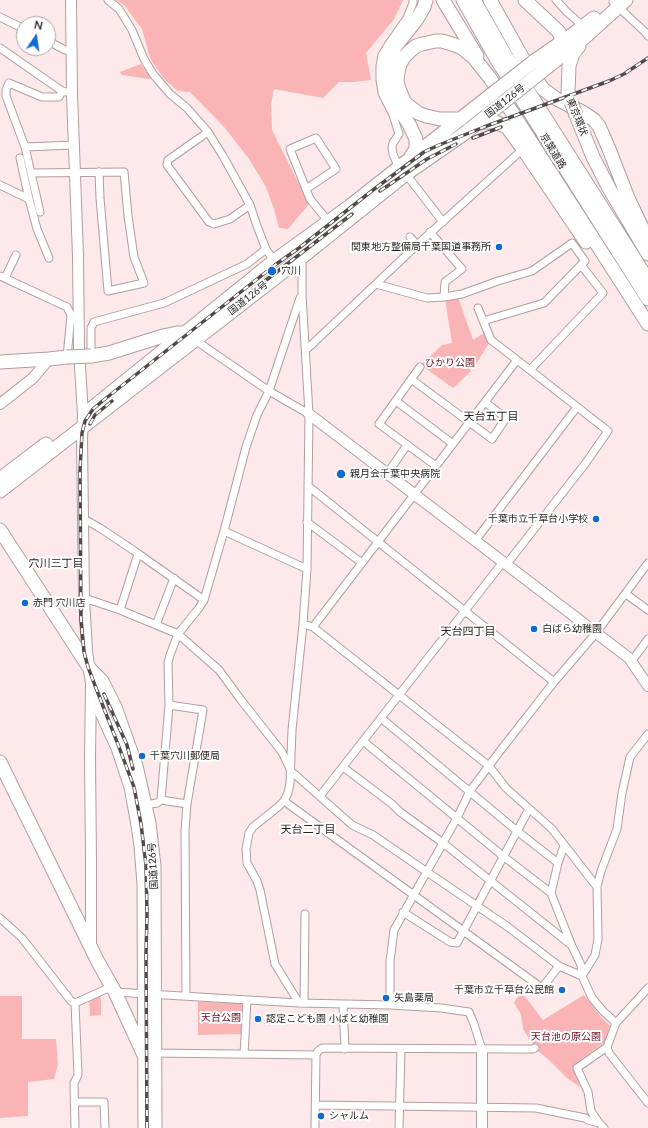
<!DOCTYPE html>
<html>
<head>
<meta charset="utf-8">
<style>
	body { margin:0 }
	#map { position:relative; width:648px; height:1128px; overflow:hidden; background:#fde9e9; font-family:Lato,sans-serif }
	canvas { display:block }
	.north { position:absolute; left:16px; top:16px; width:40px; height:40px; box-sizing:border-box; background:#fff; border:1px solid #a9a5a5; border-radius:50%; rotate:13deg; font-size:11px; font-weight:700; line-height:16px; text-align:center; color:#271f1f }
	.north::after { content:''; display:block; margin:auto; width:14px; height:18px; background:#1169d2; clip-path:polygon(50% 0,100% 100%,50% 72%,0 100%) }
</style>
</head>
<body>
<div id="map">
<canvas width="648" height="1128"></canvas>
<div class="north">N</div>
</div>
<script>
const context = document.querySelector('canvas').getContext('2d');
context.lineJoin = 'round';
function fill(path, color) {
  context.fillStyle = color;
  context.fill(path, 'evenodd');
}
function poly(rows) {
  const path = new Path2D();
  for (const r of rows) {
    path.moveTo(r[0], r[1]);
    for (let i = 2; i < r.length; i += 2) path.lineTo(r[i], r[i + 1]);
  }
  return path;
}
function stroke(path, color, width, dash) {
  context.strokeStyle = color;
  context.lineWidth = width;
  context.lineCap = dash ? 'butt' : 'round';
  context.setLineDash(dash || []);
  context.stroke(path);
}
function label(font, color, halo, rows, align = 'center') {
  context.font = font + ' Lato,"Noto Sans JP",sans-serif';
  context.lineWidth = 4;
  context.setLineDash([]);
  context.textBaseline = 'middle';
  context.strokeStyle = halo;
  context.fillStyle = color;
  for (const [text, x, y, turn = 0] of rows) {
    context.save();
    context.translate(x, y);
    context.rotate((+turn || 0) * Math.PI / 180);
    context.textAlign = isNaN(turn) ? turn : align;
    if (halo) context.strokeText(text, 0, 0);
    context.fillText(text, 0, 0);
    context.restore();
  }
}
const green = poly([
	[116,0,403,0,394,19,366,53,371,80,354,82,339,82,323,98,274,89,271,104,272,130,309,204,288,229,279,228,274,209,266,187,249,159,225,128,190,92,178,91,164,79,150,58,142,29,124,5],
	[141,64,151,78,148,79,122,75,120,72],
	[458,297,473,340,484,333,489,343,476,364,468,366,471,371,453,388,421,365,442,345,452,343,445,299],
	[101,992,101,1015,90,1016,89,996],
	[522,993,543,1020,584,995,601,1017,610,1026,605,1042,574,1065,573,1068,580,1087,567,1078,550,1061,535,1048,523,1029,521,1014,514,1003,516,999],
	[0,996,22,996,22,1039,56,1039,58,1064,54,1079,28,1082,28,1116,0,1118],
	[198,1002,243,1003,245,1006,242,1034,198,1035]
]);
const street = poly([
	[108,0,119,9,132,30,144,59,153,74,170,94,187,108,208,132,223,156,250,205,257,226,266,249,274,261],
	[556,0,567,12,584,27],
	[613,2,645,32,648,36],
	[0,17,24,29],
	[48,41,65,50,72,50],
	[0,48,62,91,66,92],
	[208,132,168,160,167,165,209,222,212,223,214,224,230,219,250,205],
	[25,147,74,145],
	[20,158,29,199,37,229,49,258],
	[399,168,393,154,392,147,393,143,399,134,393,115,382,93,380,80,380,66,382,55,388,45,407,18,413,3,413,0],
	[32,173,124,172,128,216,134,257,144,283,108,291,100,198,99,172],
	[406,174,443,222],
	[0,185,29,199],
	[306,189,336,169,316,138,290,149,310,199,328,221],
	[40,212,25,147,6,96,6,90,9,83,42,97,59,97,62,91],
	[430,232,462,269,445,282,444,297],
	[410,237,417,245],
	[0,276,67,307,71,315,67,357],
	[5,278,16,255],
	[376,284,427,298,444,297,462,294,498,281,532,271,572,243,585,261,581,265],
	[478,308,491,340,530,370,608,431,585,464,506,565],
	[483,321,544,303,581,265,603,293,530,370],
	[195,340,269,391,309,414],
	[306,350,417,245,523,149],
	[91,356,91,328,94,322,164,303,247,264,266,249],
	[420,367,379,424,436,466],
	[411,379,492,439,506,418,485,402],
	[396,401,453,444],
	[387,474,407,445],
	[308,486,554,682],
	[84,519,100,528,133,550,204,600],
	[307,522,362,563],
	[224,531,307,569],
	[475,541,577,407],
	[626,594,648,610],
	[84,598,120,610,178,634,219,670,241,700,282,752,291,771,352,825,373,835,427,872,508,927,559,966,582,976,592,998,603,1011,616,1023],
	[120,610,138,554],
	[303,624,313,627,489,766,506,788,552,829,597,887],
	[156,625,174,578],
	[313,627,517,360],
	[631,662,648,639],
	[169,705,203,710,187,804,185,831,186,996],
	[381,718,517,831,558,863],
	[363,741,503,856,551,893,571,944,581,965,582,976],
	[343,767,392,804,400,812,443,843,570,944],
	[320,796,503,562],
	[161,800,187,804],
	[284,801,542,988,559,966],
	[145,805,157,803,161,800,169,705,168,663,170,655,178,634,199,608,204,600,224,531,246,447,257,415,269,391,300,298],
	[551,893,558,863,564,846],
	[403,912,450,942,457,943,529,809],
	[0,918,22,938,71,1001,75,1003],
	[582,976,595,955,598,939,597,887,601,871,617,829,622,793,630,757,648,734],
	[115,992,299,1003,390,1005,441,1008,469,1012,474,1024,482,1050],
	[299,1003,275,964,260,890,257,881,247,863,246,849,249,833,253,827,278,807,284,801,288,793,290,783,292,730,303,624,307,569,309,414,302,294,302,257],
	[304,1003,305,914],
	[343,1004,345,1049],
	[390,1005,390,961,394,930,457,818,470,791,500,751,554,682,596,633,648,563],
	[607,1047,609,1053,648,1103],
	[152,1053,316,1055],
	[244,1054,247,1000],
	[74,1102,104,1102,105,1128],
	[316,1105,536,1108,585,1118,588,1120,599,1123],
	[75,1128,74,1083,78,1075,75,1003,111,987],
	[315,1128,316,1055,318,1051,322,1048,515,1049,533,1049,535,1048],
	[399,1128,401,1049],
	[604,1128,599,1123,591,1111,588,1092,577,1068,607,1047,616,1023,648,988]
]);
const secondary = poly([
	[71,0,72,94,78,256,79,350,83,415,82,440,84,598,87,651,89,665],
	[0,404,33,378,49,359],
	[309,414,629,658,648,686],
	[91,685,90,758,91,860,91,945],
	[482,1128,482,1050]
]);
const highway = poly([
	[443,0,477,56],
	[463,0,497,60,648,299],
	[474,0,504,53,648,280],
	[490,0,522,57,543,89,555,98,584,113,594,120,599,126,609,149,628,198,648,240],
	[525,0,559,32,562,41,561,48],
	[533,62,576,32,594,18],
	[540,73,584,38,626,0],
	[568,94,569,66,573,54,579,46],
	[576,115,593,157,610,190,648,254],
	[461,119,440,119,426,116,418,113,405,103,399,89,397,81,398,72,400,64,404,57,410,51,416,46,422,44,436,41,442,41,455,45,462,48,474,58,490,78,648,324],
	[476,124,484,122,495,122,507,127,523,149,586,242],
	[410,158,416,149,416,139,409,124,393,100,389,90,387,79,387,69,390,58,395,47,417,19,424,7,426,0],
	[91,356,109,353,163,336,177,333,183,333],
	[0,362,49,359,67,357],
	[87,412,274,261,350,206,492,94],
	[0,479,46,444],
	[0,491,302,257,406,174,465,133,500,105],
	[0,530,90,669,102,681,115,707,136,766,149,823,154,866,155,1128],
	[90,669,94,690,102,713,118,748,131,787,138,825,141,846,144,884,145,1128],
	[0,762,98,962,115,992,143,1053]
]);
const rail = poly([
	[473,138,501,127],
	[380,191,427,159,456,144],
	[252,291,352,214],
	[90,424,95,415,112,401],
	[104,694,127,745,133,769],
	[147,1128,146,954,147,914,146,865,141,824,134,787,119,747,96,688,88,667,84,652,81,619,80,471,82,433,85,421,93,409,105,399,275,265,299,248,373,190,424,152,439,145,484,127,609,81,624,74,648,58]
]);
const highwayBridge = poly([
	[492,94,533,62],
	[571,102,576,115],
	[500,105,540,73],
	[67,357,91,356]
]);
const markers = [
	[499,247,4,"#1169d2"],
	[272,271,5,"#1169d2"],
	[341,474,5,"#1169d2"],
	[596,519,4,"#1169d2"],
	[25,603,4,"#1169d2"],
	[534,629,4,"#1169d2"],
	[142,756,4,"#1169d2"],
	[562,990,4,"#1169d2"],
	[386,998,4,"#1169d2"],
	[258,1019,4,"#1169d2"],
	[321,1116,4,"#1169d2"]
];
const streetNames = [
	["国道126号",505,101,-38],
	["東京環状",577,117,68],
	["京葉道路",553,151,58],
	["国道126号",248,298,-38],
	["国道126号",153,866,-93]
];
const poiNames = [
	["関東地方整備局千葉国道事務所",491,247,"right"],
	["穴川",281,271],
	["親月会千葉中央病院",350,474],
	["千葉市立千草台小学校",588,519,"right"],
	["赤門 穴川店",33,603],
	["白ばら幼稚園",542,629],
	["千葉穴川郵便局",150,756],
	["千葉市立千草台公民館",554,990,"right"],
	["矢島薬局",394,998],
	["認定こども園 小ばと幼稚園",266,1019],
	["シャルム",329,1116]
];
const parkNames = [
	["ひかり公園",450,363],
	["天台公園",221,1018],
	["天台池の原公園",566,1037]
];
const neighbourhoodNames = [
	["天台五丁目",491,416],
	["穴川三丁目",56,563],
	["天台四丁目",468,631],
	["天台二丁目",308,829]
];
fill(green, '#fbb4b5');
stroke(street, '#b19e9e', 9);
stroke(secondary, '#b19e9e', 12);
stroke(highway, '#b19e9e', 15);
stroke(street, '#fff', 7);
stroke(secondary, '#fff', 10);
stroke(highway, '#fff', 13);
stroke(rail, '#544949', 3.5);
stroke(rail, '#fff', 2, [6]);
stroke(highwayBridge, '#b19e9e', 15, []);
stroke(highwayBridge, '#fff', 13);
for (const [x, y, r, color] of markers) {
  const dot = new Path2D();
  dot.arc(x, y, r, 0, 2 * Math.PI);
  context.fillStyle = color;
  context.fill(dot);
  stroke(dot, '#fff', 1.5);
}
label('10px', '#271f1f', '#fff', streetNames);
label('10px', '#271f1f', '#fff', poiNames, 'left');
label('10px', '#6c111f', '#fff', parkNames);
label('11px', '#271f1f', '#fff', neighbourhoodNames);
</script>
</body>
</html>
